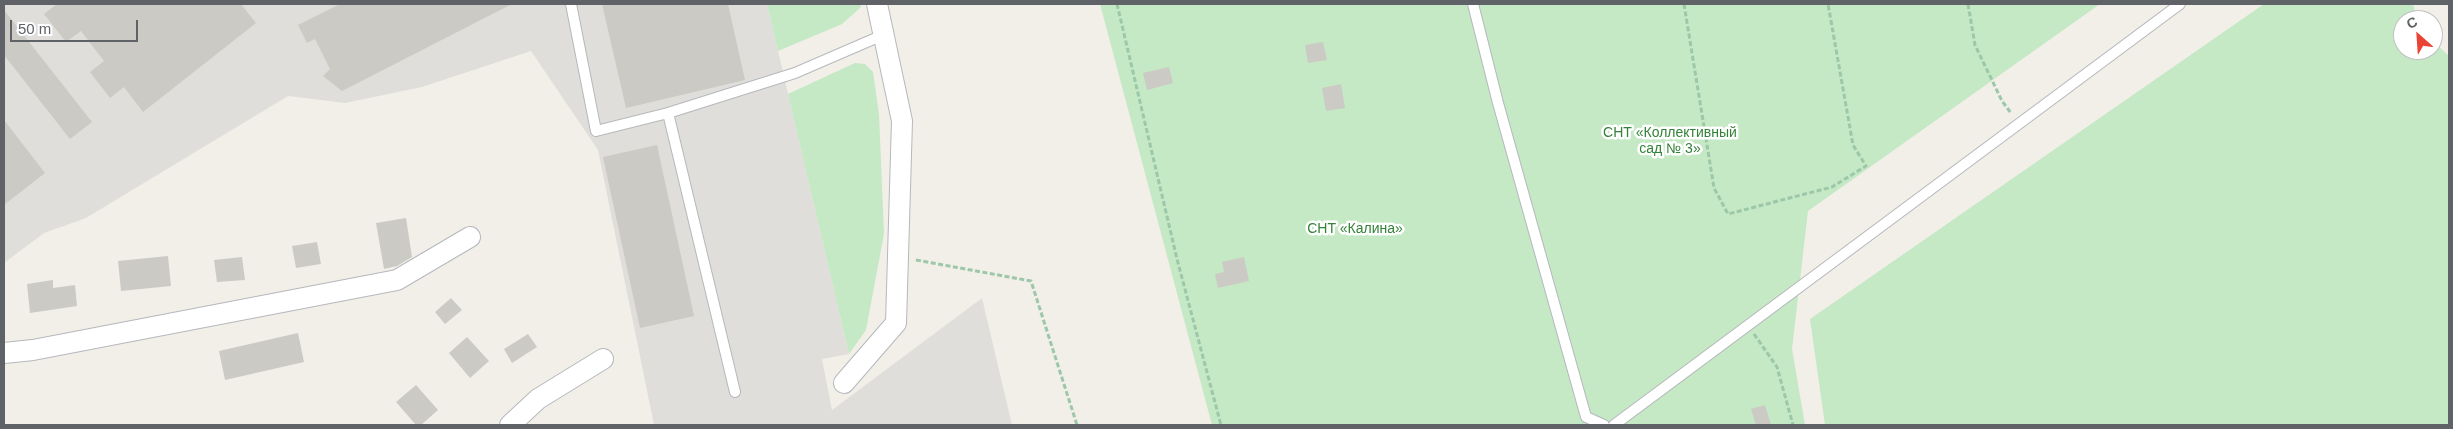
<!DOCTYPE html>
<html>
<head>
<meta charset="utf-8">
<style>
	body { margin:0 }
	#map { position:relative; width:2453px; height:429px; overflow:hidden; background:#f1efe8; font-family:Helvetica,sans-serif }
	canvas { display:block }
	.frame { position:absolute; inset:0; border:5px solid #5f6368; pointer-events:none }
	.north { position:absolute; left:2393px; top:10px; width:50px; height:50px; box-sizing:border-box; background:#fff; border:1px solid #bfc1c3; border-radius:50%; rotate:334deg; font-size:14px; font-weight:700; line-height:20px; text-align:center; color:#5f6368 }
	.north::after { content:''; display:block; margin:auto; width:18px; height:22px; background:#ea4335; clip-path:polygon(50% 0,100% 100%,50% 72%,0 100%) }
	.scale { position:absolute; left:10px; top:20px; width:128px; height:22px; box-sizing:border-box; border:2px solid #5f6368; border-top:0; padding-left:6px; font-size:15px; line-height:18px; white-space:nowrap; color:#5f6368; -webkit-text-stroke:4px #fff; paint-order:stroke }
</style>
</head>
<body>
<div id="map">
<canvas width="2453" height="429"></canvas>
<div class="frame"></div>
<div class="north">С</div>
<div class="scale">50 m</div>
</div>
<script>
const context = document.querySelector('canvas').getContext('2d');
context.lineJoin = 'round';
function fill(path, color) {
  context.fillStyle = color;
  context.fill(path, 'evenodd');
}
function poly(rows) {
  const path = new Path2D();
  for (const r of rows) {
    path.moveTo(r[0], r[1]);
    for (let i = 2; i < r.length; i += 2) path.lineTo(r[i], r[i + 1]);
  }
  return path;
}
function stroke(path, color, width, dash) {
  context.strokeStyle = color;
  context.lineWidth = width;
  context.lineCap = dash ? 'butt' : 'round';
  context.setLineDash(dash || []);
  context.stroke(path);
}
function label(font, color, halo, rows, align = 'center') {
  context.font = font + ' Helvetica,sans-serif';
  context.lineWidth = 5;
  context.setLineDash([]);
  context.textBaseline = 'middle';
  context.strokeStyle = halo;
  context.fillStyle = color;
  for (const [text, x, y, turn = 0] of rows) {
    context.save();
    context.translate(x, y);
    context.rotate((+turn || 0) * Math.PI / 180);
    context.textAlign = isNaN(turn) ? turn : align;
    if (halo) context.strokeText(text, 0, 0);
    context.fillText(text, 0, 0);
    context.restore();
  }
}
const industrial = poly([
	[4,4,767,4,849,354,822,359,832,410,982,298,1012,425,654,425,598,150,531,51,422,87,345,103,288,96,86,218,44,233,4,263]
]);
const green = poly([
	[767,4,860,4,861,7,842,24,778,51],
	[1100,4,2100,4,1808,211,1792,349,1805,425,1212,425],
	[2264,4,2413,4,2417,20,2403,20,2403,50,2433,50,2433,41,2449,56,2449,425,1825,425,1810,319],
	[855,63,865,64,873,72,879,114,884,234,866,330,849,354,788,94]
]);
const building = poly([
	[57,4,241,4,256,23,143,112,124,87,110,98,90,72,104,61,81,31,66,42,44,14],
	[340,4,512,4,342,91,323,76,330,69,315,39,307,43,298,25],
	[602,4,728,4,745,80,626,108],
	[4,10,92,122,70,139,4,55],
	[1323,42,1327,60,1308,63,1305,45],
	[1169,67,1173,83,1147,90,1143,73],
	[1341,84,1345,108,1326,111,1322,88],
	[4,120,45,173,4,205],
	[657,145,694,316,640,328,603,157],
	[406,218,412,257,397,266,384,269,376,223],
	[317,242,321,264,296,268,292,246],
	[168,256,171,286,121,291,118,261],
	[242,257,245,280,217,282,214,260],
	[1244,257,1249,281,1218,288,1215,274,1224,272,1222,262],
	[53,280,53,288,75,285,77,306,30,313,27,284],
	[451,298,462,310,445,324,435,312],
	[298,333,304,362,225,380,219,351],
	[528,334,537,347,512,363,504,349],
	[467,337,489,361,470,378,449,353],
	[416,385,438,410,421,425,416,425,396,402],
	[1765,405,1771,425,1756,425,1751,409]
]);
const path = poly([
	[1117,4,1177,259,1221,425],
	[1684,4,1714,188,1728,214,1832,187,1866,166,1853,145,1828,4],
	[1968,4,1975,45,2002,101,2011,113],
	[916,260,1031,281,1077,425],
	[1754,334,1777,367,1793,425]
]);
const service = poly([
	[571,4,596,131,668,113,735,392],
	[1473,4,1498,103,1586,417,1604,425],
	[668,113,795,73,883,35],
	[1614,425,2180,4]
]);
const minor = poly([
	[4,353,33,350,397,280,470,237],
	[844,383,896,323,902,121,877,4],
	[510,425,538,399,603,359]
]);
const parkNames = [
	["СНТ «Коллективный",1670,133],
	["сад № 3»",1670,149],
	["СНТ «Калина»",1355,229]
];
fill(industrial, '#e0deda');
fill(green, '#c5e8c5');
fill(building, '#cccac5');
stroke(service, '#b5b8bc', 12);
stroke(minor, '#b5b8bc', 22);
stroke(path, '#9cc7a9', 3, [5, 2.5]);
stroke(service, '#fff', 10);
stroke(minor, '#fff', 20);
label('14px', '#348238', '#fff', parkNames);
</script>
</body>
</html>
